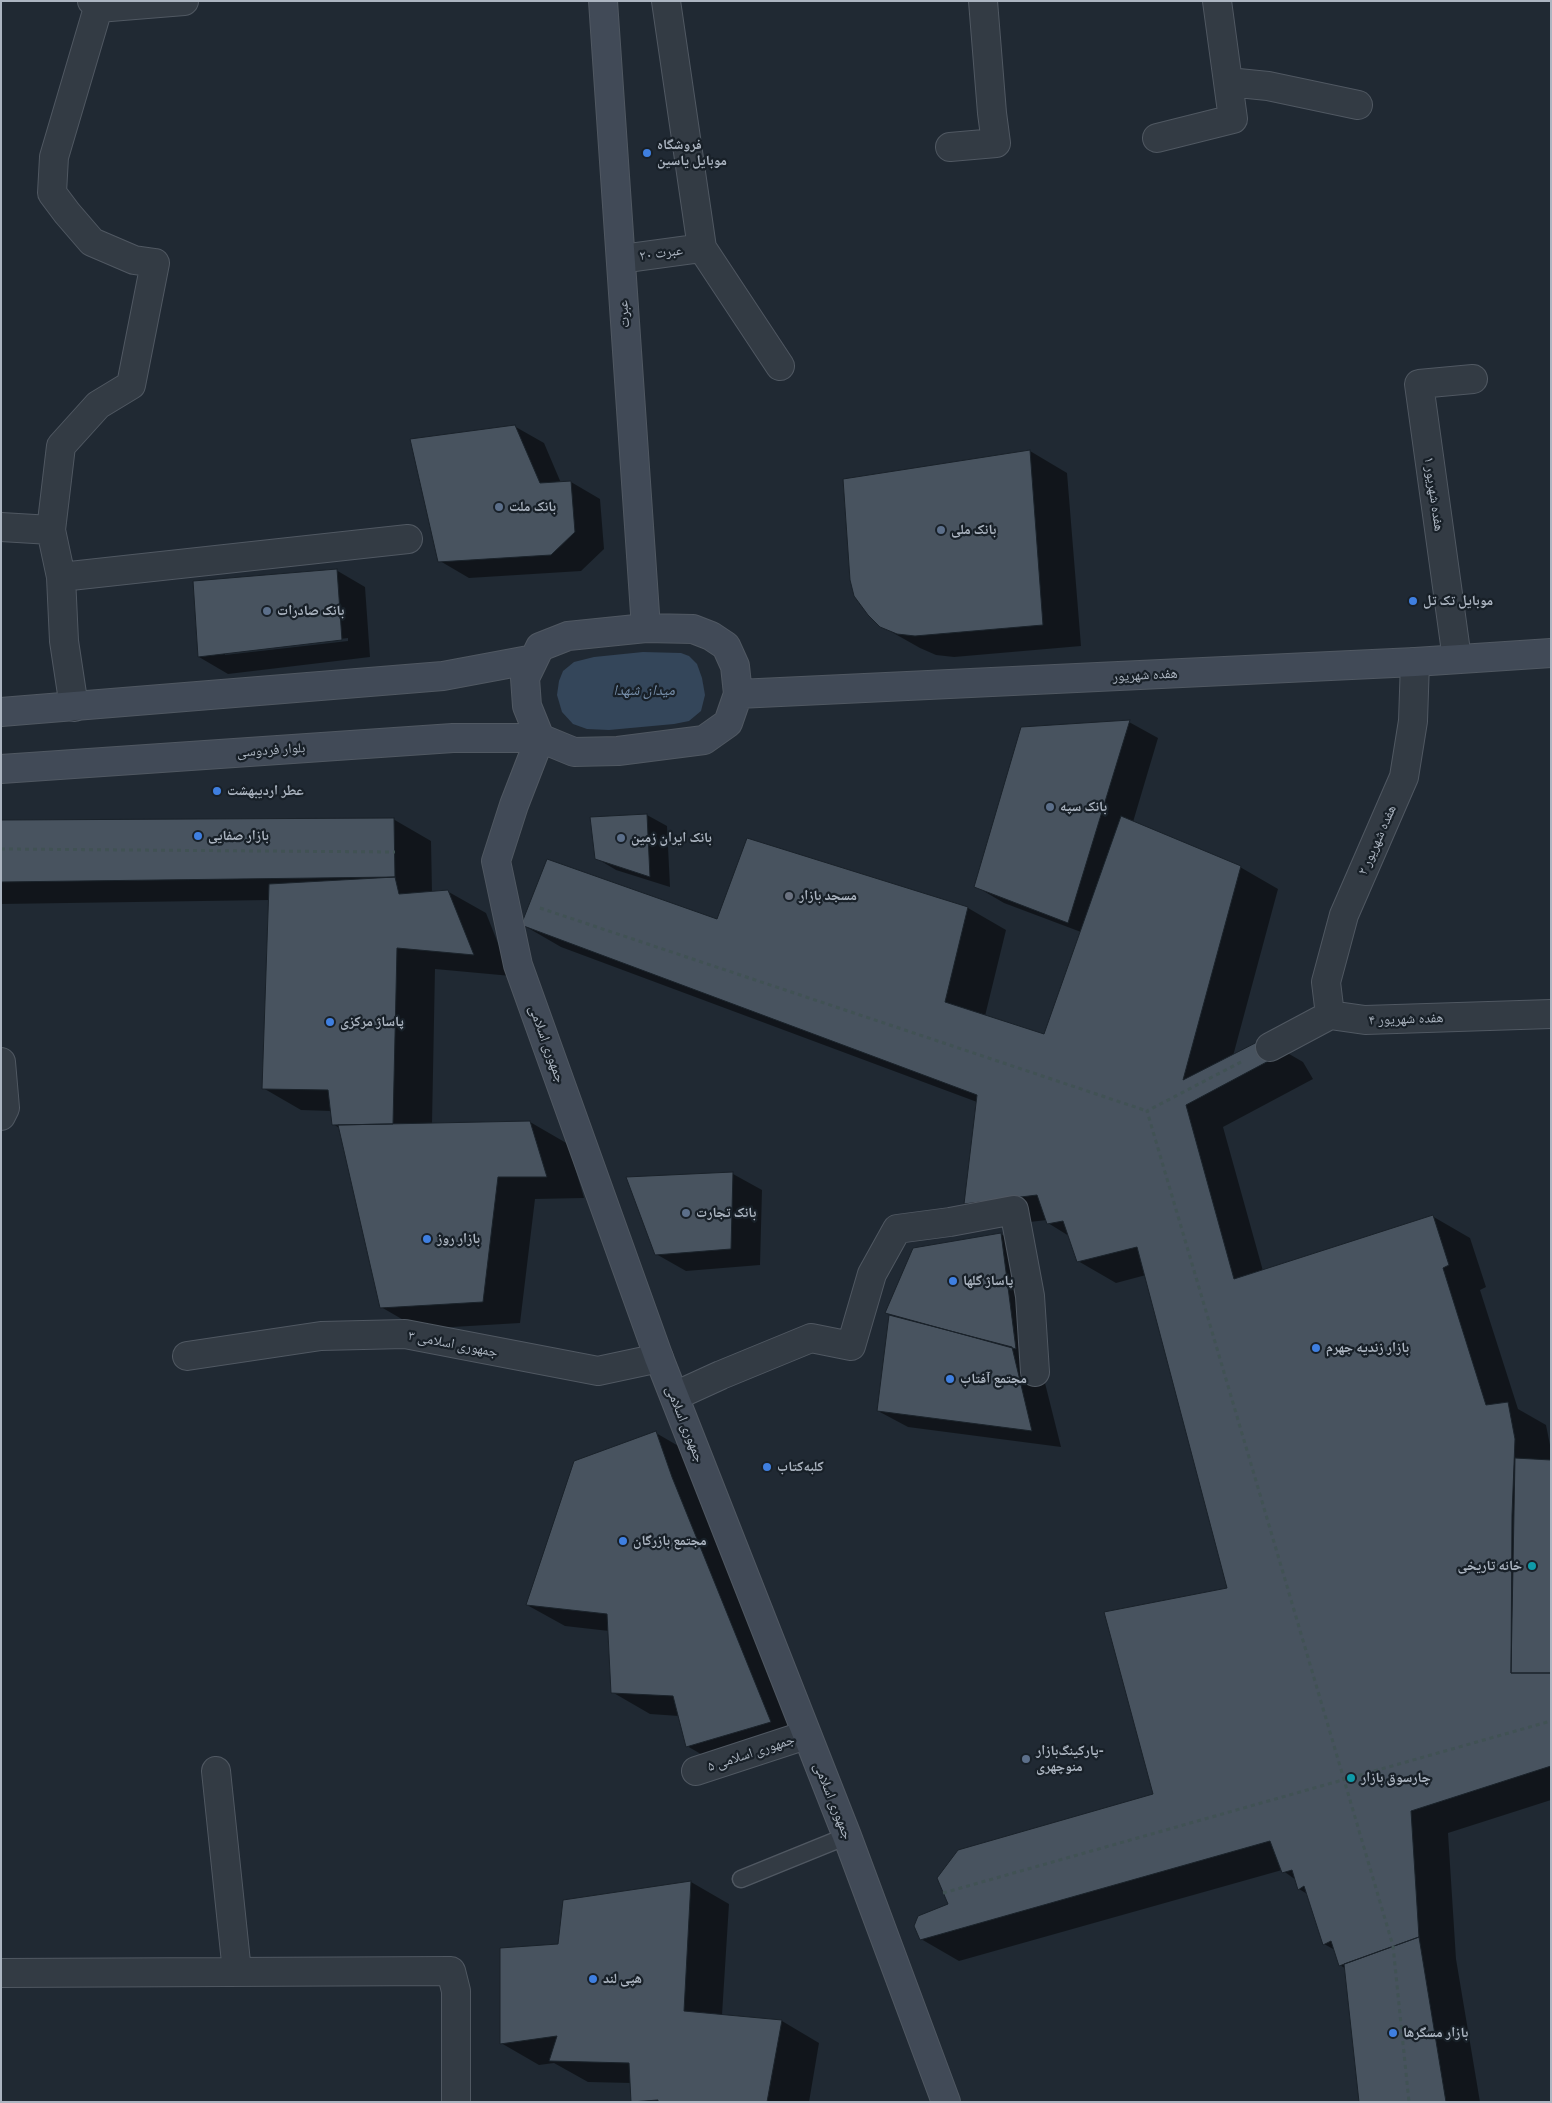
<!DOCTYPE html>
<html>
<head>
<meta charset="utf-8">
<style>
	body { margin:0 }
	#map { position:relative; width:1552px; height:2103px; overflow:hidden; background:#202933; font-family:"Public Sans",sans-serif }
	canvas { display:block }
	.frame { position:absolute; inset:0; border:2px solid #acb5c1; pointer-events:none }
</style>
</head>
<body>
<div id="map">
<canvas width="1552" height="2103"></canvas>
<div class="frame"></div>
</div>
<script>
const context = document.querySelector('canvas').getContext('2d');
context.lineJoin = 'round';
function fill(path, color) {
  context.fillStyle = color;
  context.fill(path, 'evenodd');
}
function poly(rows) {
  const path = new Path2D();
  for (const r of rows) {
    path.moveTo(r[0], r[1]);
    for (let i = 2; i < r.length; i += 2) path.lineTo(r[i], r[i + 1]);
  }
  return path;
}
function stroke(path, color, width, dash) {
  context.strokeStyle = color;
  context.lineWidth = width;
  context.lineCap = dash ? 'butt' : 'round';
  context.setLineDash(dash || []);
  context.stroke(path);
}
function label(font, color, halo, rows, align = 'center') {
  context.font = font + ' "Public Sans","Noto Naskh Arabic",sans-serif';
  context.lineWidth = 4.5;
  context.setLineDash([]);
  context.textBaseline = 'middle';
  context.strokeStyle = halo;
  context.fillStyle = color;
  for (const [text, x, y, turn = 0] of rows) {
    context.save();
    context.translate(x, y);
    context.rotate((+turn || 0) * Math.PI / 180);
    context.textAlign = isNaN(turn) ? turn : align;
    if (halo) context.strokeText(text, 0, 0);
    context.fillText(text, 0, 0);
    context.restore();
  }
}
const water = poly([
	[643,652,681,653,689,656,697,664,702,678,705,695,701,711,689,721,674,724,609,730,587,729,573,724,562,712,557,695,559,681,563,671,574,662,594,657]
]);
const shadow = poly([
	[514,426,544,443,561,483,571,482,600,499,604,549,581,571,469,578,440,561],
	[1030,451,1067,473,1081,646,954,657,936,655,920,648,881,626],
	[336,570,365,587,370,657,228,674,199,657],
	[348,638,348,641,225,655,225,653],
	[1129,722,1158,738,1133,822,1240,867,1278,889,1233,1056,1265,1040,1303,1062,1313,1079,1223,1127,1263,1271,1432,1216,1470,1238,1486,1287,1480,1290,1518,1409,1546,1425,1551,1450,1551,1800,1448,1833,1456,1959,1480,2102,1360,2102,1346,1969,1340,1965,1335,1950,1324,1944,1309,1895,1299,1889,1296,1880,1282,1870,959,1961,921,1939,949,1905,1155,1795,1228,1589,1146,1275,1116,1283,1078,1261,1069,1236,1048,1223,1047,1220,1003,1225,965,1203,977,1102,561,947,523,925,718,921,748,839,968,908,1006,930,985,1016,1044,1036,1081,932,1004,903,975,886],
	[647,815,667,826,670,887,616,870,596,858,592,818],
	[393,819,431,841,432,892,447,891,486,913,511,976,435,969,432,1124,530,1122,568,1144,584,1198,535,1199,520,1323,419,1329,381,1307,341,1129,333,1124,331,1111,301,1110,263,1088,270,900,1,904,1,822],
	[733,1174,762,1190,760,1265,686,1271,656,1254],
	[1001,1234,1030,1251,1040,1363,1061,1447,908,1427,878,1411,891,1315,887,1313],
	[656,1433,694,1455,808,1744,725,1768,687,1746,679,1716,650,1714,612,1692,609,1631,565,1626,527,1605],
	[691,1882,729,1904,722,2015,782,2021,819,2043,809,2102,634,2102,631,2083,588,2082,554,2063,539,2065,501,2043,559,1945]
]);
const building = poly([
	[515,425,540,483,571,481,575,532,551,555,438,562,410,439,515,425],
	[1030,450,1043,625,915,636,897,634,880,627,868,615,854,596,850,580,843,479,1030,450],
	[337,569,342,640,198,657,193,581,337,569],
	[1130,720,1068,923,974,887,1021,727,1130,720],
	[647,814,650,877,595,859,590,817,647,814],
	[1121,816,1241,866,1183,1080,1265,1038,1276,1057,1186,1105,1234,1279,1433,1215,1449,1265,1443,1268,1486,1405,1508,1402,1515,1439,1512,1515,1511,1673,1551,1673,1551,1766,1411,1811,1419,1937,1339,1966,1331,1941,1323,1945,1304,1886,1298,1890,1292,1870,1282,1873,1270,1841,920,1940,914,1926,918,1916,948,1904,937,1878,958,1850,1153,1794,1104,1612,1227,1588,1137,1247,1077,1262,1063,1221,1047,1224,1037,1195,964,1204,977,1095,521,925,547,859,717,919,747,838,968,907,945,1002,1044,1034,1121,816],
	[394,818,395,877,1,882,1,820,394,818],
	[395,877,399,894,448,890,474,955,397,948,393,1124,332,1125,328,1090,262,1089,269,884,395,877],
	[530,1121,547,1177,498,1177,483,1302,380,1308,338,1125,530,1121],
	[733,1172,731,1249,655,1255,626,1177,733,1172],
	[1001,1233,1016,1349,885,1313,913,1248,1001,1233],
	[889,1315,1012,1347,1032,1431,877,1411,889,1315],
	[656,1431,672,1477,771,1722,686,1747,673,1696,611,1693,607,1614,526,1605,574,1461,656,1431],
	[1515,1458,1551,1460,1551,1673,1511,1673,1515,1458],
	[691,1881,684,2011,782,2020,767,2102,658,2102,658,2100,631,2102,629,2063,549,2061,557,2036,500,2044,500,1948,558,1944,563,1900,691,1881],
	[1419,1937,1446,2102,1359,2102,1344,1964,1419,1937]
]);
const path = poly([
	[1,849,395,852],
	[540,908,1147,1111],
	[1241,1062,1147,1111,1393,1946,1409,2102],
	[943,1893,1551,1721]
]);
const lane = poly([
	[741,1879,847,1836]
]);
const street = poly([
	[92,1,98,8,184,1],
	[666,1,702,248,780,366],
	[1228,82,1268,86,1358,105],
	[1157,138,1233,119,1217,1],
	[950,147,996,143,992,113,983,1],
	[621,259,702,248],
	[1,527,51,530],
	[61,577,408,539],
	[1457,659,1419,384,1473,379],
	[74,707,64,641,61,577,51,530,61,446,98,405,131,385,155,263,134,260,92,242,67,213,52,193,54,157,98,8],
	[1330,1015,1326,982,1344,915,1404,777,1413,721,1415,662],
	[1270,1047,1330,1015,1365,1020,1551,1014],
	[1,1062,5,1108,1,1116],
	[187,1356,321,1336,405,1334,598,1371,659,1358],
	[675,1396,721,1375,811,1338,851,1346,872,1274,897,1229,950,1222,1014,1210,1030,1296,1035,1372],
	[216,1771,237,1972],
	[696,1771,806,1735],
	[1,1973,451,1971,456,1991,456,2102]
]);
const secondary = poly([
	[603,1,646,628],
	[738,694,1415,662,1551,653],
	[1,712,443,676,534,659],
	[540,738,514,805,496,861,518,965,659,1358,847,1836,946,2102],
	[1,769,453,738,540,738,574,752,618,751,704,740,728,723,738,694,735,666,726,646,711,636,693,629,646,628,568,636,540,647,525,678,527,706,540,738]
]);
const markers = [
	[647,153,5,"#3f7fe0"],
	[499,507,5,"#5c6f8a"],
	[941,530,5,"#5c6f8a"],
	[1413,601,5,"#3f7fe0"],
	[267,611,5,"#5c6f8a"],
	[217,791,5,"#3f7fe0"],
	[1050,807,5,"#5c6f8a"],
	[198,836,5,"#3f7fe0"],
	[621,838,5,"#5c6f8a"],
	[789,896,5,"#6b7280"],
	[330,1022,5,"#3f7fe0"],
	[686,1213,5,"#5c6f8a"],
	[427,1239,5,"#3f7fe0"],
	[953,1281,5,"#3f7fe0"],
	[1316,1348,5,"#3f7fe0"],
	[950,1379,5,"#3f7fe0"],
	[767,1467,5,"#3f7fe0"],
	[623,1541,5,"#3f7fe0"],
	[1532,1566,5,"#0f9aa8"],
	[1026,1759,5,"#5c6f8a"],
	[1351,1778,5,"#0f9aa8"],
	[593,1979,5,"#3f7fe0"],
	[1393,2033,5,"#3f7fe0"]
];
const poiNames = [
	["فروشگاه",657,145],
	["موبایل یاسین",657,161],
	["بانک ملت",509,507],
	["بانک ملی",951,530],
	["موبایل تک تل",1423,601],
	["بانک صادرات",277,611],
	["عطر اردیبهشت",227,791],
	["بانک سپه",1060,807],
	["بازار صفایی",208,836],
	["بانک ایران زمین",631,838],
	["مسجد بازار",799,896],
	["پاساژ مرکزی",340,1022],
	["بانک تجارت",696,1213],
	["بازار روز",437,1239],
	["پاساژ گلها",963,1281],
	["بازار زندیه جهرم",1326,1348],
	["مجتمع آفتاب",960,1379],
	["کلبه‌کتاب",777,1467],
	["مجتمع بازرگان",633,1541],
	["خانه تاریخی",1522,1566,"right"],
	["پارکینگ‌بازار-",1036,1751],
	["منوچهری",1036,1767],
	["چارسوق بازار",1361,1778],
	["هپی لند",603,1979],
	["بازار مسگرها",1403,2033]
];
const streetNames = [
	["عبرت ۲۰",661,253,-8],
	["عبرت",624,314,-94],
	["هفده شهریور ۱",1434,494,82],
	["هفده شهریور",1145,675,-3],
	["بلوار فردوسی",271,750,-4],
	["هفده شهریور ۲",1377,840,-66],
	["هفده شهریور ۴",1406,1019,-2],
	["جمهوری اسلامی",547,1044,70],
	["جمهوری اسلامی ۳",453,1344,11],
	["جمهوری اسلامی",685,1424,68],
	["جمهوری اسلامی ۵",751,1753,-18],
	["جمهوری اسلامی",833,1801,68]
];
const waterNames = [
	["میدان شهدا",644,690]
];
fill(water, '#34465a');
fill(shadow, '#0007');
fill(building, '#48535f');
stroke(building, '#1a222a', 1);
stroke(lane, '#505862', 19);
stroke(street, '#505862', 30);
stroke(secondary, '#505862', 30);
stroke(path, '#415254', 3, [4, 4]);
stroke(lane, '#333b44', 16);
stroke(street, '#333b44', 28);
stroke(secondary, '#414a57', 28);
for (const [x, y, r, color] of markers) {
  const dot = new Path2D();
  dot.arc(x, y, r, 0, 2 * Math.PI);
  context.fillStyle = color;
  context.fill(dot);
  stroke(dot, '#182028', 2);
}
label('bold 14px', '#acb5c1', '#182028', poiNames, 'left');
label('14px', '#acb5c1', '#182028', streetNames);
label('italic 15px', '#768ea9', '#182028', waterNames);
</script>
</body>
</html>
